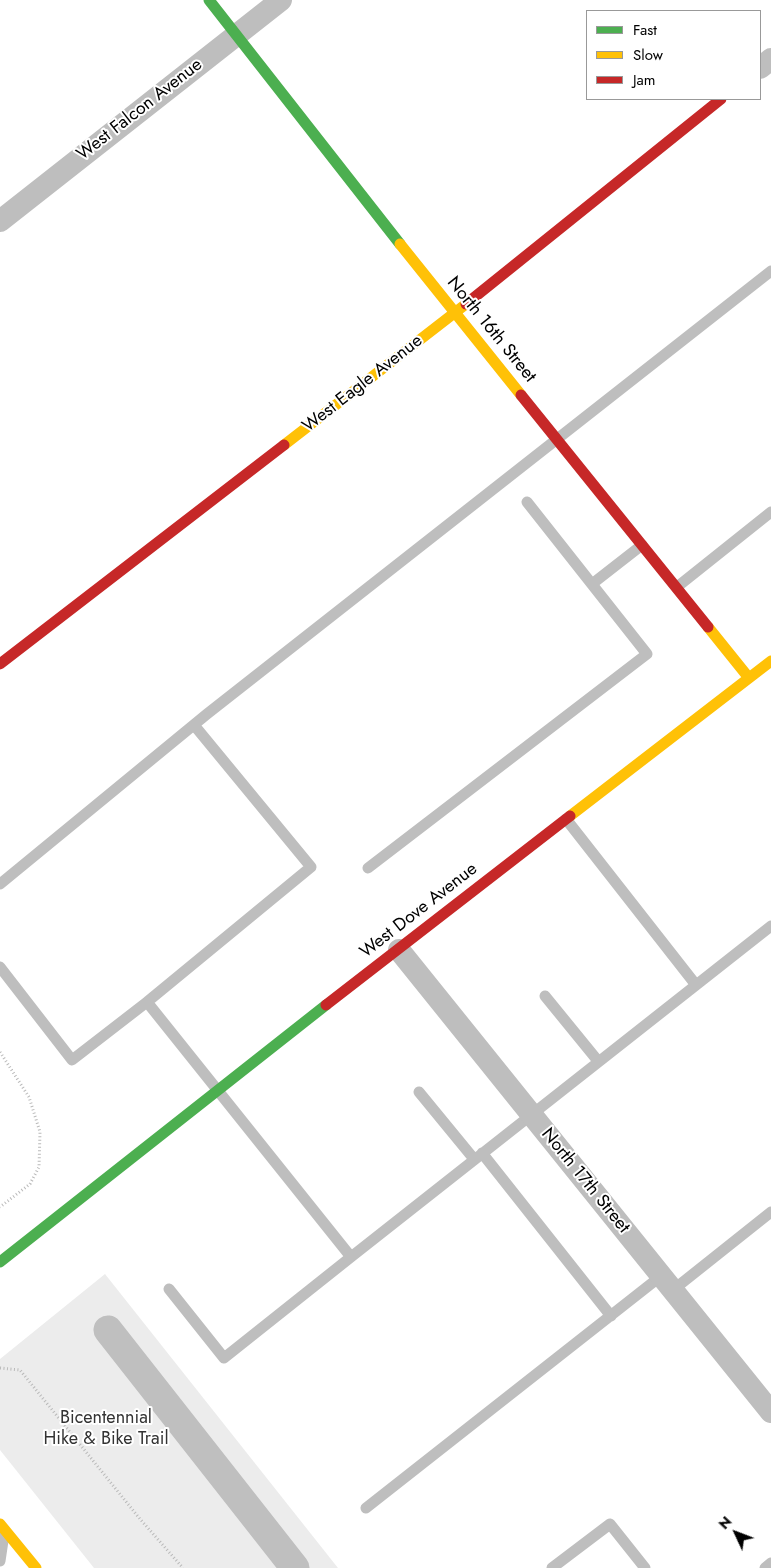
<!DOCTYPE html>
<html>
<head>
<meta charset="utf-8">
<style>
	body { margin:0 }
	#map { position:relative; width:771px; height:1568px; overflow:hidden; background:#fff; font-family:Jost,sans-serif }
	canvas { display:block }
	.legend { position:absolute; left:586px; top:10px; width:175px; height:90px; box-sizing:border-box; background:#fff; border:1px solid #999; margin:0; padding:6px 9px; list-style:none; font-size:15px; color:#000 }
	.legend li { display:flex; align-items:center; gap:10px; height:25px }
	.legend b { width:25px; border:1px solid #999 }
	.north { position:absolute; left:711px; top:1508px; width:50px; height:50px; -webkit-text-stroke:4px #fff; paint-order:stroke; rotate:313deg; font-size:14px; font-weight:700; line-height:20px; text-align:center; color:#000 }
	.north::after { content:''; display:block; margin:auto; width:18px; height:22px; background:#000; clip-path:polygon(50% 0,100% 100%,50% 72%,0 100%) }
</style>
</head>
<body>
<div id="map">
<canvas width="771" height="1568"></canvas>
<ul class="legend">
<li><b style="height:6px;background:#4caf50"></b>Fast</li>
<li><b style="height:6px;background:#ffc107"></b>Slow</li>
<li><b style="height:6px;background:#c62828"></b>Jam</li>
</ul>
<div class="north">N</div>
</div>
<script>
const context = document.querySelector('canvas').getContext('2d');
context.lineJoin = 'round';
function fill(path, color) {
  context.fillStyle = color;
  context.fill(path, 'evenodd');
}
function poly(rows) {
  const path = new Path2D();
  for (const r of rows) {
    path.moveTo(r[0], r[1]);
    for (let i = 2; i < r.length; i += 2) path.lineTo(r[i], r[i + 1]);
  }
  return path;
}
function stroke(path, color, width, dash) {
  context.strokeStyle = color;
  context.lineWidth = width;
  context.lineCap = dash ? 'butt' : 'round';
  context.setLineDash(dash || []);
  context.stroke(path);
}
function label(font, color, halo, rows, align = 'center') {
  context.font = font + ' Jost,sans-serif';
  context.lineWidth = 4;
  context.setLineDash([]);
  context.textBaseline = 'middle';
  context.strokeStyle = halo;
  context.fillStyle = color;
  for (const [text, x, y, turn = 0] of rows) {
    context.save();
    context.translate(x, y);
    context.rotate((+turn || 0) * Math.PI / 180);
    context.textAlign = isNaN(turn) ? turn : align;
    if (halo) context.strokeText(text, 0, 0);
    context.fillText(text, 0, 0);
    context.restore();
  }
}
const green = poly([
	[105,1274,338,1568,94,1568,0,1450,0,1359]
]);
const canal = poly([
	[108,1330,295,1568]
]);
const path = poly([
	[0,1052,29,1097,40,1132,39,1167,30,1184,0,1207],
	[0,1368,20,1370,140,1519,183,1568]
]);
const lane = poly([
	[592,584,642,545],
	[677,587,771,512],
	[566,819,696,985],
	[368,868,647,654,527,502],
	[0,884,207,714,771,271],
	[0,967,72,1060,147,1002,311,867,194,725],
	[545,996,598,1061],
	[147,1002,351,1257,771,926],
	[419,1092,474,1159],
	[482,1153,611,1316],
	[169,1289,224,1358,351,1257],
	[673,1290,771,1212],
	[366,1508,661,1276],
	[0,1561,4,1534],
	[552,1568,610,1524,645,1568],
	[765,1568,771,1563]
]);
const street = poly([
	[760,68,771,59],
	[0,221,281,0],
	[399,950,771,1412]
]);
const fast = poly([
	[209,0,400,244],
	[0,1262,326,1005]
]);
const slow = poly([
	[400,244,521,395],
	[284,445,466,304],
	[708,627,749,678],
	[570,816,771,661],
	[0,1524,36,1568]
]);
const jam = poly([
	[466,304,721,99],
	[521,395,708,627],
	[0,664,284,445],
	[326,1005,570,816]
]);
const streetNames = [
	["West Falcon Avenue",140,110,-38],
	["North 16th Street",491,330,51],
	["West Eagle Avenue",363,384,-38],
	["West Dove Avenue",419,911,-38],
	["North 17th Street",585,1181,51]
];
const parkNames = [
	["Bicentennial",106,1419],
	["Hike & Bike Trail",106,1440]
];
fill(green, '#ececec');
stroke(canal, '#bfbfbf', 29);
stroke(path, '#b9b9b9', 3, [1, 2.5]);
stroke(lane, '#bebebe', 11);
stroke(street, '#bebebe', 22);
stroke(fast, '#4caf50', 11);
stroke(slow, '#ffc107', 11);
stroke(jam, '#c62828', 11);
label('18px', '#000', '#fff', streetNames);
label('18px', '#333', '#fff', parkNames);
</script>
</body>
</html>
